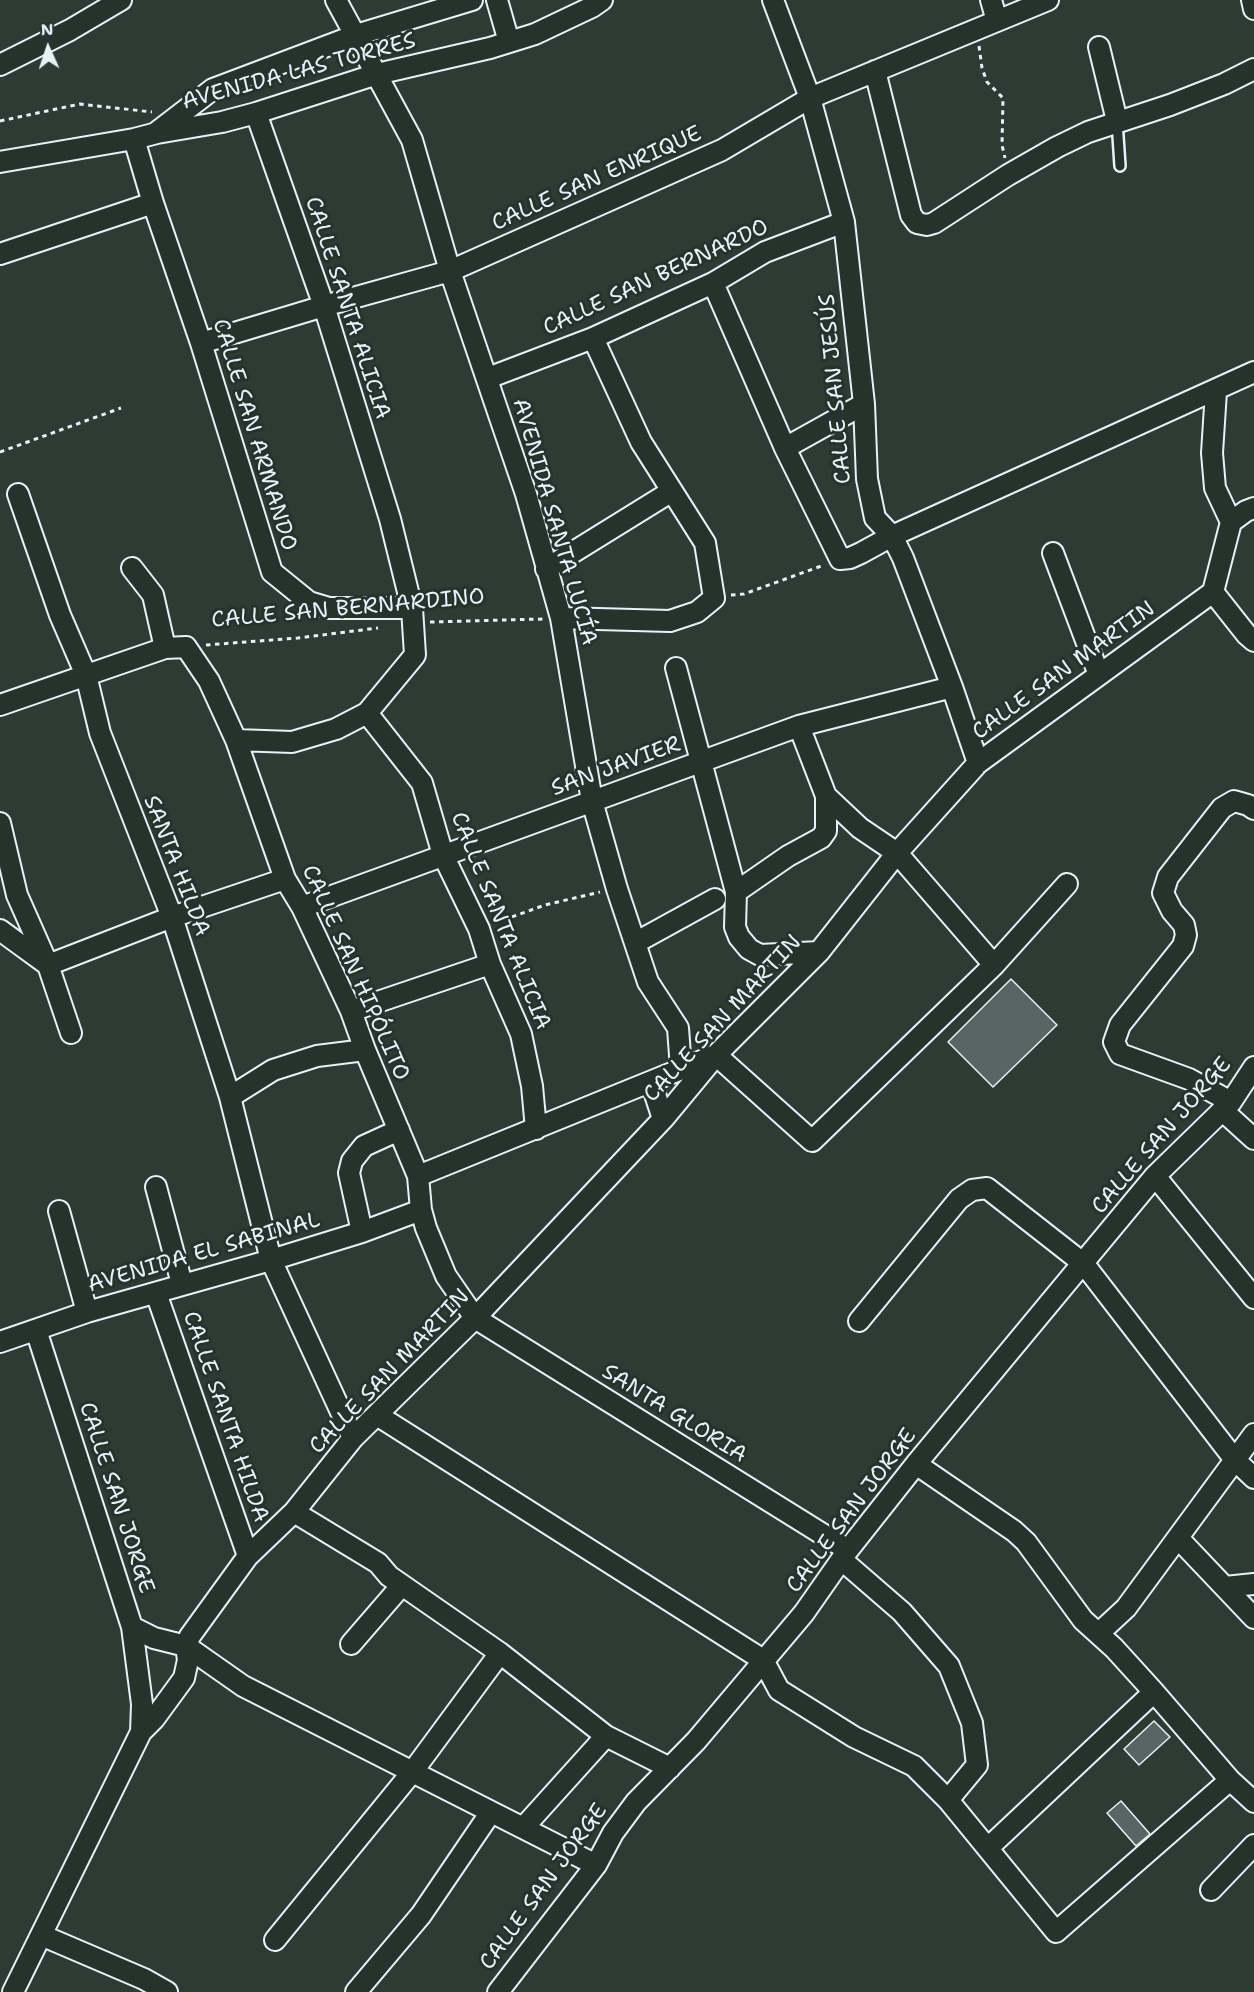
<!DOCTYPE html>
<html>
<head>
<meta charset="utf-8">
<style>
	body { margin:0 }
	#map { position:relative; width:1254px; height:1992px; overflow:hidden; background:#2e3b35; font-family:"Shantell Sans",sans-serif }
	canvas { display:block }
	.north { position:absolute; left:18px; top:18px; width:60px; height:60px; -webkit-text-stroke:4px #26332d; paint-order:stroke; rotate:357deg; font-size:16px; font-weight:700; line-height:24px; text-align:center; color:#e8f1f8 }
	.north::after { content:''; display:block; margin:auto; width:21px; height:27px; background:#e8f1f8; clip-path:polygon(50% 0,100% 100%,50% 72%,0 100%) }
</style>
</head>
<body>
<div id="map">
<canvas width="1254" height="1992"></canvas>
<div class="north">N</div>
</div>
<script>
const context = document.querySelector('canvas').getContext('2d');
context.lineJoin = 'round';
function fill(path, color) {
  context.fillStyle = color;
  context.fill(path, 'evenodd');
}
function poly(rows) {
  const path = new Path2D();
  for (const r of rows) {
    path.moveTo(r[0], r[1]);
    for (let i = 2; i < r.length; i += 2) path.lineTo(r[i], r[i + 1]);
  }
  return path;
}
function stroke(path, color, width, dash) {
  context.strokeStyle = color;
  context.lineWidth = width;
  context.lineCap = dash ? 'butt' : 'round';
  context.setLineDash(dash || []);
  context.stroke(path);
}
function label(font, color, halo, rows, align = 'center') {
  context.font = font + ' "Shantell Sans",sans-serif';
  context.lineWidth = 6;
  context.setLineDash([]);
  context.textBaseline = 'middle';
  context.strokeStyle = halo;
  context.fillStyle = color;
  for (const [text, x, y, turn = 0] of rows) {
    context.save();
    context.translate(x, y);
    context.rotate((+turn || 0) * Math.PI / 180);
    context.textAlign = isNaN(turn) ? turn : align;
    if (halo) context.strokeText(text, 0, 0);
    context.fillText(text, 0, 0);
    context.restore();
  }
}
const building = poly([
	[1011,979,1057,1025,993,1087,948,1042,1011,979],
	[1154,1721,1170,1737,1139,1765,1124,1749,1154,1721],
	[1121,1801,1150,1834,1136,1846,1107,1813,1121,1801]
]);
const path = poly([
	[979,46,982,68,987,82,1003,98,1002,145,1005,158],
	[0,121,80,104,152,112],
	[0,452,121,408],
	[731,595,744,594,824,565],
	[430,622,543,619],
	[206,645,298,638,378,628],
	[495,923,545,905,600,892]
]);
const service = poly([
	[1117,121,1120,166]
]);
const minor = poly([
	[336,0,412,140,450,271,526,494,561,618,592,801,617,889,648,982,678,1028,681,1069],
	[497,0,509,42],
	[773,0,810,98,844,222,864,404,867,479,875,518,892,536,903,558,952,687,978,763],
	[991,0,997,21],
	[1252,0,1254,9],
	[1099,47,1117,121],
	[0,65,70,30,121,0],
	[875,71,911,215,917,223,927,225,934,223,1008,175,1057,147,1088,132,1170,105,1224,84,1254,69],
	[157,132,213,89,356,35,472,0],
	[134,139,153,203,201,343,272,572,309,602,329,608,412,608],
	[0,162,134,139,157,133,222,122,256,113,377,74,490,48,535,34,592,7,602,0],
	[0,254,153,203],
	[713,283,785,448,840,559,850,558,861,553,892,536,1254,372],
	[201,343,324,306,450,271,722,150,810,98,1048,0],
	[488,378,593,338,713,283,765,252,844,222],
	[1216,391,1212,453,1215,488,1231,522,1213,592,1247,635,1254,641],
	[785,448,864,404],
	[18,494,60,615,86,675,100,733,172,917,230,1097,271,1260,353,1438],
	[1231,522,1246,511,1254,508],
	[1053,553,1099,675],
	[132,568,153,595,165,648],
	[546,569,672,491],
	[561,618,670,621,697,612,714,598,705,543,641,442,593,338],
	[676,668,736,892,735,927,739,937,749,949,760,955,819,952],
	[0,705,165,648,186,647,209,681,236,740,285,879,302,907,351,1011,365,1050,418,1176,421,1210,426,1228,446,1276,475,1318,848,1550],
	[367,713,422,783,443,855,479,929,490,964,521,1034,532,1086,536,1129],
	[799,726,826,796,860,828,897,853,994,965],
	[236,740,292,742,336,729,367,713,415,655,412,608,390,519,324,306,256,113],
	[0,823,17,895,48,965,71,1033],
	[736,892,788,856,821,838,826,831,826,796],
	[302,907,799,726,952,687],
	[0,930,48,965,172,917,285,879],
	[635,943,715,899],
	[351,1011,490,964],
	[651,1082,663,1119],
	[230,1097,273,1070,317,1056,365,1050],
	[1231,1102,1189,1079,1120,1054,1114,1042,1120,1025,1183,946,1186,935,1184,925,1172,911,1163,893,1168,877,1222,808,1234,801,1248,805,1254,809],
	[1222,1110,1254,1139],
	[418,1176,716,1055,812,1141,994,965,1067,884],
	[1155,1176,1254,1298],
	[156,1187,182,1284],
	[59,1211,87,1312],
	[362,1232,349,1173,352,1161,364,1146,399,1130],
	[156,1293,248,1556],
	[859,1321,959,1199,972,1190,987,1188,1084,1264,1235,1460,1254,1478],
	[36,1330,132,1627,154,1638,186,1646,243,1686,596,1865],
	[0,1342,87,1312,271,1260,362,1232,421,1210],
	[377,1415,763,1660,779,1690,854,1737,914,1766,948,1800,1056,1932,1230,1780,1154,1692,1114,1648,1083,1620,1026,1542,1014,1531,916,1464],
	[294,1512,378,1563,389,1576,500,1653,606,1736,670,1768],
	[1178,1538,1254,1618],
	[842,1560,902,1612,949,1666,972,1723,977,1765,948,1800],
	[1225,1587,1254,1584],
	[132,1627,142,1704,141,1732],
	[1099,1633,1126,1608,1254,1434],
	[351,1644,402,1585],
	[1230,1780,1254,1802],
	[523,1828,606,1736],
	[988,1848,1154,1692],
	[1211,1890,1254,1845],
	[41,1935,144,1979,167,1992],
	[275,1940,413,1771,500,1653],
	[13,1992,141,1732,154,1719,184,1678,188,1660,186,1646,190,1636,248,1556,294,1512,353,1438,475,1318,663,1119,716,1055,819,952,897,853,978,763,1213,592],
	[356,1992,421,1915,491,1812],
	[498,1992,596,1865,613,1833,636,1802,696,1741,804,1613,848,1550,916,1464,1155,1176,1231,1102,1254,1067]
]);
const streetNames = [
	["AVENIDA LAS TORRES",299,72,-15],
	["CALLE SAN ENRIQUE",597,179,-24],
	["CALLE SAN BERNARDO",656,278,-25],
	["CALLE SANTA ALICIA",347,308,72],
	["CALLE SAN JESÚS",836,389,-95],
	["CALLE SAN ARMANDO",254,435,73],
	["AVENIDA SANTA LUCÍA",554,522,74],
	["CALLE SAN BERNARDINO",348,609,-5],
	["CALLE SAN MARTIN",1064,671,-36],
	["SAN JAVIER",616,767,-20],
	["SANTA HILDA",176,866,69],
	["CALLE SANTA ALICIA",500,921,68],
	["CALLE SAN HIPÓLITO",355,973,66],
	["CALLE SAN MARTIN",723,1019,-47],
	["CALLE SAN JORGE",1162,1136,-49],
	["AVENIDA EL SABINAL",204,1253,-16],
	["CALLE SAN MARTIN",390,1372,-46],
	["SANTA GLORIA",674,1414,32],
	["CALLE SANTA HILDA",225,1417,71],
	["CALLE SAN JORGE",116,1498,72],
	["CALLE SAN JORGE",852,1511,-53],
	["CALLE SAN JORGE",544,1887,-54]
];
fill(building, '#596563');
stroke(building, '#e8f1f8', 1.5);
stroke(service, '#e8f1f8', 14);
stroke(minor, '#e8f1f8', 24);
stroke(path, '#e8f1f8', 3, [4.5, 4.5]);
stroke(service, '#26332d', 9);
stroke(minor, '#26332d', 20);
label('22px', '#e8f1f8', '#26332d', streetNames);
</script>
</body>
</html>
